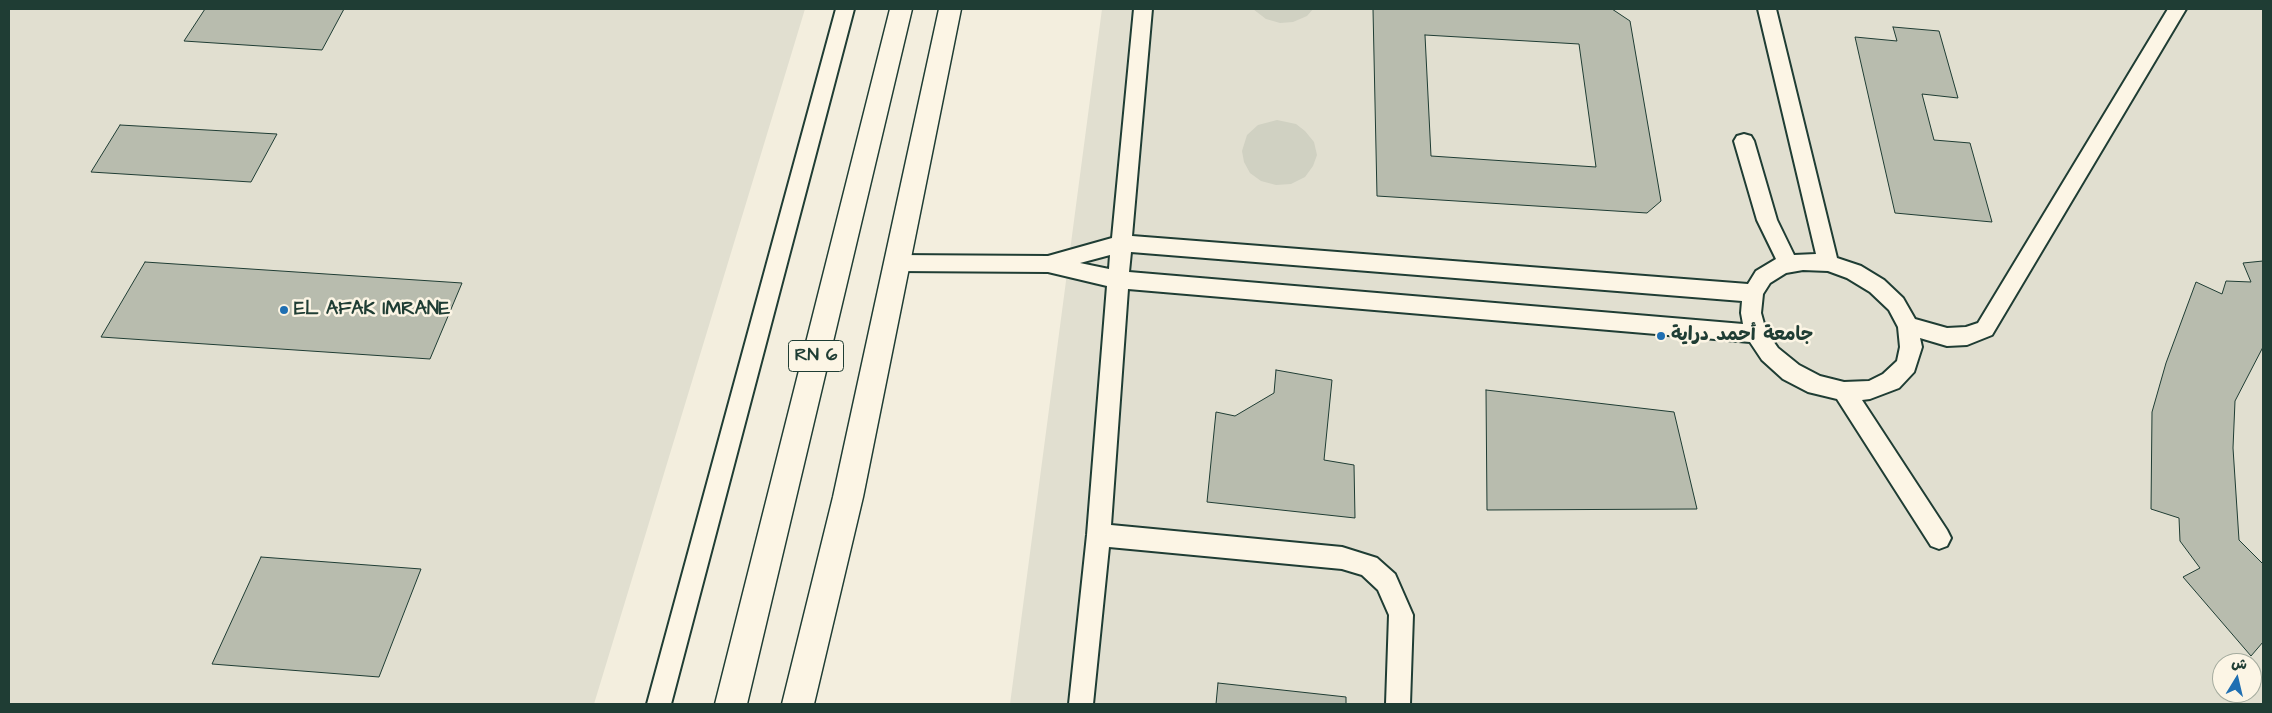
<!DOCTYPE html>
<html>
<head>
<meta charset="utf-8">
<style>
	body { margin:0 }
	#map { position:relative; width:2272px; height:713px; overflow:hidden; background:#f3eede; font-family:"Architects Daughter","Playpen Sans Arabic",sans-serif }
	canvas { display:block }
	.frame { position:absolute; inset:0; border:10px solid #1f3d34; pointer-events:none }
	.north { position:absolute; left:2212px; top:653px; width:50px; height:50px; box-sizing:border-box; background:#fcf5e5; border:1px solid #a4ab9e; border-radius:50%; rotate:9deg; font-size:14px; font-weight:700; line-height:20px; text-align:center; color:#1f3d34 }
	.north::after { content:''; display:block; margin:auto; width:18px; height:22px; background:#1f6fb2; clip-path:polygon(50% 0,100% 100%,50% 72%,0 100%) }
</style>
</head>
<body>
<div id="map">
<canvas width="2272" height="713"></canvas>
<div class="frame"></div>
<div class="north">ش</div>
</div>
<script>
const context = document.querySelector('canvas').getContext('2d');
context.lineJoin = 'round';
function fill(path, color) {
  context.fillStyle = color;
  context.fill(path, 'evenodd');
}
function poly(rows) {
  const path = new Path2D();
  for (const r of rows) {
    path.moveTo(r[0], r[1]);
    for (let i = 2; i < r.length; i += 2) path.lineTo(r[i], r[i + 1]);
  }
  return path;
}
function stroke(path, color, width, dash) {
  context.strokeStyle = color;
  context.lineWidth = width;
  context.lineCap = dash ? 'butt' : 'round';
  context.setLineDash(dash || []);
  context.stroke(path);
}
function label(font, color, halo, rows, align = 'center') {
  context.font = font + ' "Architects Daughter","Playpen Sans Arabic",sans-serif';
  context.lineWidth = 5;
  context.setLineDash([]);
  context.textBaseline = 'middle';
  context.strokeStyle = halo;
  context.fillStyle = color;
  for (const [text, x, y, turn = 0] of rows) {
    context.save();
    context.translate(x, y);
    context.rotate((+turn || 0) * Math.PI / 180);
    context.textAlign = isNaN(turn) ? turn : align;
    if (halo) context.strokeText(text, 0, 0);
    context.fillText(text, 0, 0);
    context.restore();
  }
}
const built = poly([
	[9,9,805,9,594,704,9,704],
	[1102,9,2263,9,2263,704,1010,704],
	[2222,663,2252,663,2252,693,2222,693]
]);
const green = poly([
	[1253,9,1313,9,1307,16,1293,22,1280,23,1266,19],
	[1277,120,1296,124,1305,131,1314,142,1317,155,1313,166,1305,177,1291,184,1276,185,1261,181,1250,173,1244,162,1242,151,1247,135,1258,125]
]);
const building = poly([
	[205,9,344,9,322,50,184,41,205,9],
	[1373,9,1612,9,1630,21,1661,201,1647,213,1377,196,1373,9],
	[1425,35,1579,44,1596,167,1431,156,1425,35],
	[1893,27,1939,31,1958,98,1922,94,1934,140,1970,143,1992,222,1895,213,1855,37,1897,41,1893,27],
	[120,125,277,134,251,182,91,172,120,125],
	[2263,261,2263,347,2235,401,2233,448,2239,540,2263,564,2263,642,2251,656,2183,577,2200,568,2180,541,2179,518,2151,509,2152,412,2166,363,2196,282,2222,294,2226,281,2251,282,2243,263,2263,261],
	[145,262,462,283,430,359,101,337,145,262],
	[1276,370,1332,380,1324,460,1354,465,1355,518,1207,502,1216,412,1235,416,1274,393,1276,370],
	[1486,390,1674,412,1697,509,1487,510,1486,390],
	[261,557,421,569,379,677,212,664,261,557],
	[1218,683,1346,697,1346,704,1216,704,1218,683]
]);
const lane = poly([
	[836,9,854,9,671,704,647,704,836,9],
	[1134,9,1152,9,1132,236,1748,284,1756,271,1776,259,1757,220,1734,141,1737,136,1744,134,1751,136,1754,141,1777,220,1794,255,1816,254,1758,9,1776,9,1837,258,1861,266,1884,280,1903,298,1915,319,1947,328,1966,327,1978,323,2168,9,2186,9,1992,335,1967,345,1947,346,1920,338,1922,347,1914,372,1899,388,1870,399,1862,400,1947,530,1951,538,1947,546,1939,549,1931,546,1837,399,1808,392,1783,379,1762,360,1750,342,1128,289,1111,525,1342,547,1377,558,1395,574,1413,615,1410,704,1386,704,1389,615,1378,590,1362,575,1342,569,1109,547,1093,704,1069,704,1087,535,1107,286,1048,272,897,271,890,269,887,263,890,257,897,255,1048,256,1112,238,1134,9],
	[1131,252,1742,301,1741,313,1743,324,1129,272,1131,252],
	[1110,255,1109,269,1080,263,1110,255],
	[1803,270,1828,271,1847,278,1870,292,1889,310,1898,327,1900,347,1897,361,1883,374,1869,381,1844,382,1820,376,1799,365,1778,348,1766,331,1761,313,1763,294,1770,283,1786,273,1803,270]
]);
const primary = poly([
	[890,9,912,9,747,704,715,704,890,9],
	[939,9,961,9,863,497,814,704,782,704,833,497,939,9]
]);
const markers = [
	[284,310,5,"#1f6fb2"],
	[1661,336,5,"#1f6fb2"]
];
const shields = [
	[816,356,55]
];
const shieldNames = [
	["RN 6",816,356]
];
const poiNames = [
	["EL AFAK IMRANE",294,310],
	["جامعة أحمد دراية",1671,336]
];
fill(built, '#e1dfd0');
fill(green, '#d0d1c2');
fill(building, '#b8bcae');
stroke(building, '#1f3d34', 1);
stroke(lane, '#1f3d34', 4);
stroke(primary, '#1f3d34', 3);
fill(lane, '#fcf5e5');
fill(primary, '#fcf5e5');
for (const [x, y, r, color] of markers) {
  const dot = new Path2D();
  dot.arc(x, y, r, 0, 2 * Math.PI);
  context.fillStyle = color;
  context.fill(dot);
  stroke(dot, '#fcf5e5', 2);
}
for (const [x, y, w] of shields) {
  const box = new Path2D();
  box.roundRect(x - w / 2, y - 15.5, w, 31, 4);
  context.fillStyle = '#fcf5e5';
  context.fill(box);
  stroke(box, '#1f3d34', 1);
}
label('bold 18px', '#1f3d34', null, shieldNames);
label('bold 19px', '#1f3d34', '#fcf5e5', poiNames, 'left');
</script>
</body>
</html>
